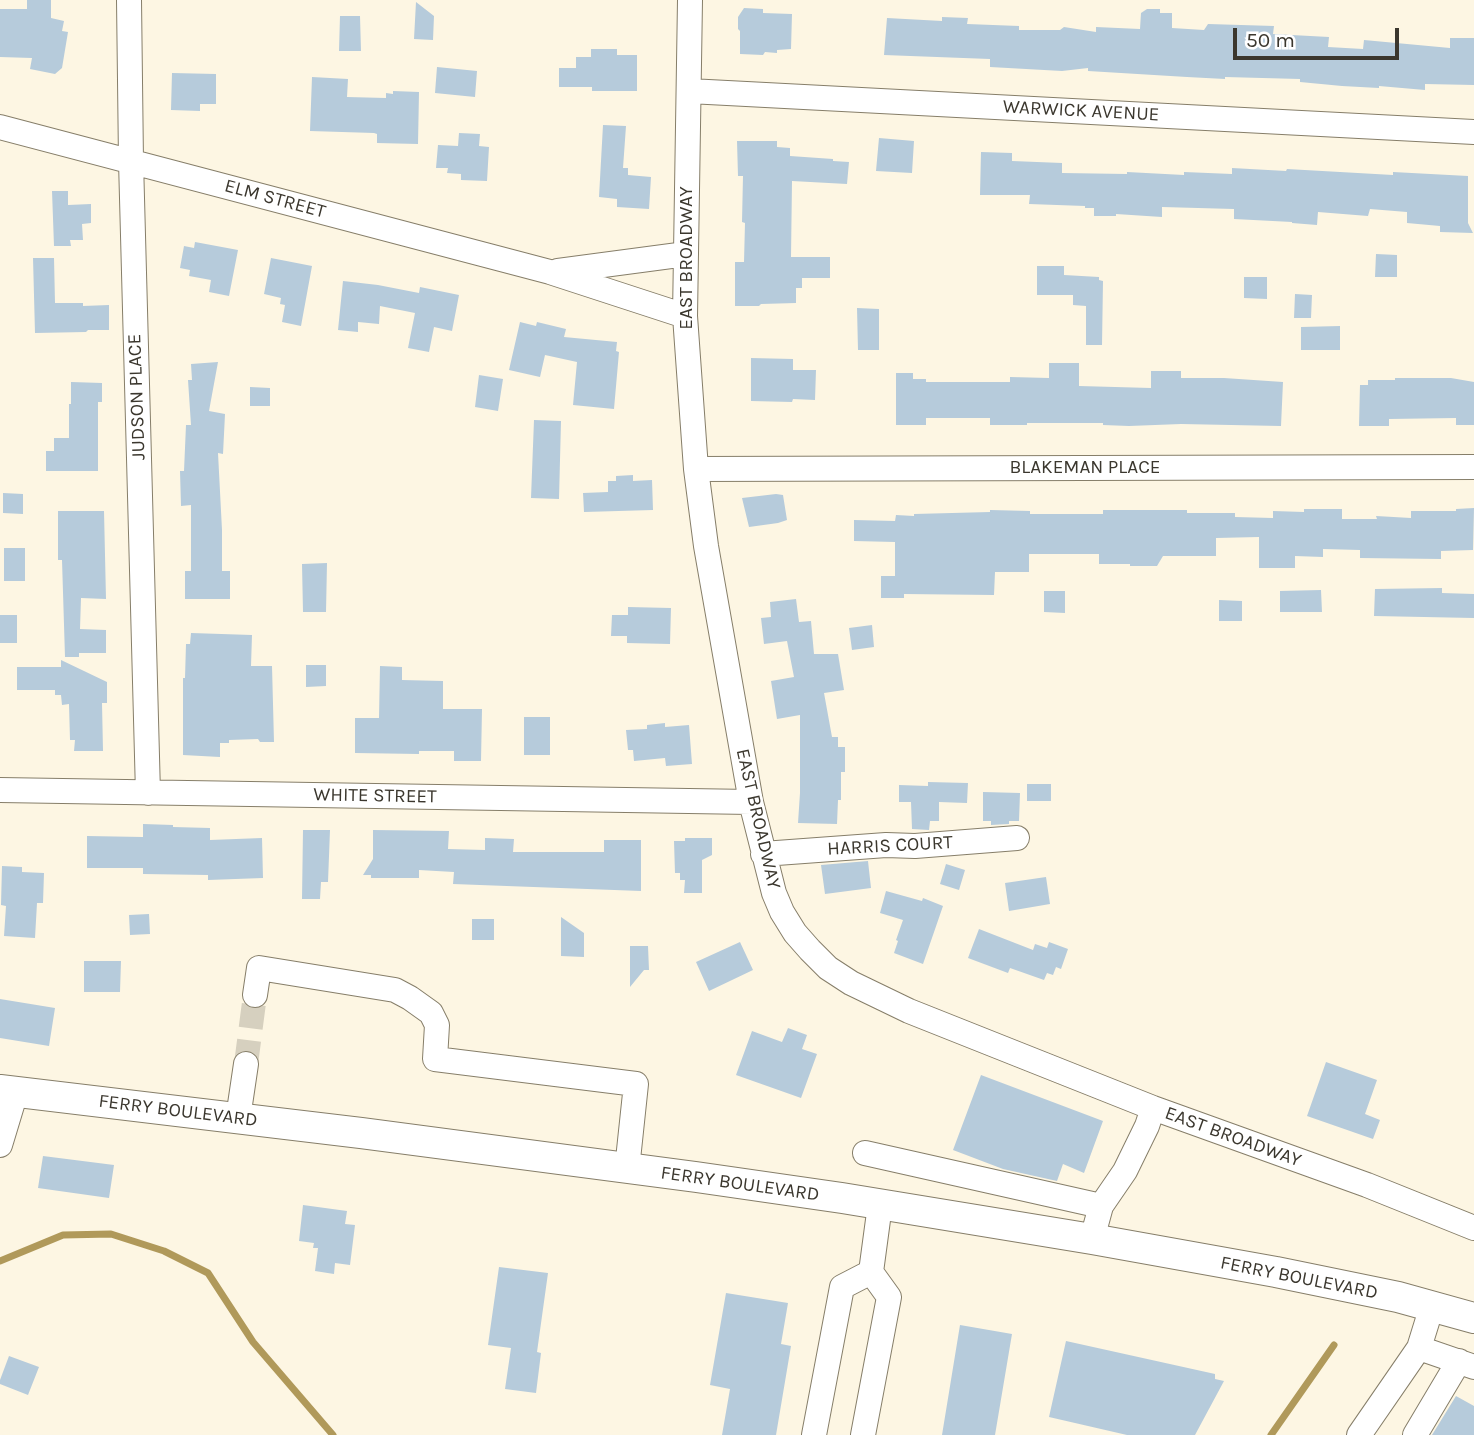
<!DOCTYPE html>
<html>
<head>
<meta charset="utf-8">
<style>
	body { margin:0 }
	#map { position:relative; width:1474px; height:1435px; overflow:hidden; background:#fdf6e3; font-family:Karla,sans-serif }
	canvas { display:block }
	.scale { position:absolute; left:1233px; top:28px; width:166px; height:32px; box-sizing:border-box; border:4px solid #3b372e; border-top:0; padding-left:9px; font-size:21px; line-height:24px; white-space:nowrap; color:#3b372e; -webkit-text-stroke:5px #fff; paint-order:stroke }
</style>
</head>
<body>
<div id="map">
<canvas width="1474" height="1435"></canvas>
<div class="scale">50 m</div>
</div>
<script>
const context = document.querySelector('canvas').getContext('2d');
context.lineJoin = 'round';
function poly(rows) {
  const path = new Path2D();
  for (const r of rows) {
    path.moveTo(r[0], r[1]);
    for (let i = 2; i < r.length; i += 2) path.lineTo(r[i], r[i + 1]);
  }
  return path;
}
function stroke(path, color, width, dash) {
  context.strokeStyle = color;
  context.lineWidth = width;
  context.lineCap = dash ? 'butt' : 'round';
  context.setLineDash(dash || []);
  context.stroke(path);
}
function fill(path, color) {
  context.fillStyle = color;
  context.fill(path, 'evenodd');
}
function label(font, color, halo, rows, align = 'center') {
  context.font = font + ' Karla,sans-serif';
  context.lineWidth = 5;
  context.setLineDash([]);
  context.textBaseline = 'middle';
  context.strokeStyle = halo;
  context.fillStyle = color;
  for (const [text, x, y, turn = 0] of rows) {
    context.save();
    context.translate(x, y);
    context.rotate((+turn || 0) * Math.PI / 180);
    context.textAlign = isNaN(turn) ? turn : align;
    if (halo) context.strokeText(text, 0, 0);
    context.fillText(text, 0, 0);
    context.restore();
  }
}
const stream = poly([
	[0,1261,63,1235,111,1234,164,1251,208,1273,253,1342,333,1435],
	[1271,1435,1334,1345]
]);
const building = poly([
	[27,0,51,0,51,18,64,21,62,31,68,32,62,68,55,74,30,69,32,58,0,57,0,9,27,9],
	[416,2,434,16,433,40,414,39],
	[744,8,763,9,763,13,792,14,791,49,777,50,777,53,765,52,763,55,740,54,740,31,738,29,738,17],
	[1147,9,1160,9,1160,13,1172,13,1172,28,1204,30,1208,24,1274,26,1273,34,1329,37,1328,47,1363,49,1364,40,1450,48,1450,38,1474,38,1474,85,1425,84,1425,90,1379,86,1379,88,1342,86,1300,82,1300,79,1225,77,1225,79,1187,77,1088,71,1088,68,1062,71,990,67,990,59,884,55,887,18,942,21,942,17,968,18,967,24,1019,26,1019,30,1060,30,1064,27,1096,32,1096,27,1140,29,1141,13],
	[340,16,360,16,361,51,339,51],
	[591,49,617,49,617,55,637,55,637,91,592,91,592,87,559,87,559,68,576,68,576,57,591,57],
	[437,67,477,71,475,97,435,93],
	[172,73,216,74,216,104,200,104,200,111,171,110],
	[312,77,348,79,347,97,386,98,386,93,393,94,393,91,419,92,418,144,377,143,377,134,374,133,310,131],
	[603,125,626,126,623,168,628,168,628,175,651,177,649,209,617,207,617,199,599,197],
	[459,133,480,134,479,146,489,147,487,181,461,180,461,174,447,173,448,168,436,168,438,145,458,146],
	[879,138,914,141,912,173,876,171],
	[737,141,777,141,777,147,790,148,790,156,833,159,833,161,849,162,847,184,792,181,791,257,830,257,830,278,802,278,802,288,796,288,796,303,761,304,759,306,735,306,735,262,744,262,745,223,742,222,743,176,738,176],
	[981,152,1012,153,1012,161,1062,163,1062,173,1127,174,1127,172,1184,175,1184,172,1232,174,1232,168,1286,171,1287,169,1393,175,1393,172,1468,176,1468,223,1473,233,1440,232,1440,226,1407,223,1407,212,1370,209,1368,216,1318,212,1317,225,1292,223,1292,222,1234,219,1234,209,1162,207,1162,217,1116,214,1116,216,1094,216,1094,208,1085,208,1085,206,1029,204,1030,195,980,195],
	[52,191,68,191,68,205,91,204,91,223,82,224,83,240,70,240,71,246,54,246],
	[195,242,238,250,229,296,209,292,211,280,189,276,190,270,180,268,184,246,194,248],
	[1376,254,1397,255,1397,277,1375,277],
	[33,258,54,258,55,303,83,303,83,306,109,305,109,330,88,330,86,332,35,333],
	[271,258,312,266,301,326,282,322,285,305,280,304,281,298,264,294],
	[1037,266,1064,266,1064,275,1099,277,1099,280,1103,281,1102,345,1086,345,1086,306,1073,305,1073,295,1037,295],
	[1244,277,1267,277,1267,299,1244,298],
	[343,281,378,285,419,293,420,287,459,295,452,331,434,327,429,352,408,348,415,313,380,306,379,324,358,322,358,332,338,330],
	[1295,294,1312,295,1311,318,1294,318],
	[857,308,879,309,879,350,858,350],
	[520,322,536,326,537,322,566,329,564,337,617,342,616,351,619,352,614,409,573,405,577,362,545,355,540,377,509,370],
	[1340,326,1340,350,1301,350,1301,327],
	[751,358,793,359,793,370,816,370,815,400,793,399,792,402,751,401],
	[218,362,209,411,225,414,223,454,218,453,222,530,222,571,230,571,230,599,185,599,185,571,191,571,191,505,181,506,180,471,184,471,186,425,191,425,188,380,192,380,191,364],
	[1049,363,1079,363,1079,386,1151,388,1151,371,1181,371,1181,378,1224,378,1283,382,1281,426,1181,424,1129,426,1103,425,1103,423,1027,423,1027,425,990,425,990,418,926,418,926,425,896,425,896,373,913,373,913,379,926,379,926,382,1010,382,1010,377,1049,378],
	[479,375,503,379,498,411,475,407],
	[1395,378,1451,378,1474,382,1474,425,1456,425,1456,418,1389,419,1389,426,1359,426,1360,385,1368,385,1368,380,1395,380],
	[71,382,102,383,102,402,98,402,98,471,46,471,46,451,54,451,54,438,69,438,69,404,71,404],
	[250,387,270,388,270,406,250,406],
	[534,420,561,421,559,499,531,498],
	[633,475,633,481,652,480,653,510,584,512,583,493,608,492,608,481,616,481,616,476],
	[3,493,23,494,23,514,3,513],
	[776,494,783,495,787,520,778,523,749,527,742,498],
	[1474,508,1473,550,1441,551,1441,559,1360,558,1360,550,1323,549,1323,557,1295,556,1295,568,1259,568,1259,537,1216,538,1216,556,1163,556,1157,566,1130,566,1130,564,1099,564,1099,554,1029,554,1029,572,995,572,994,595,904,594,904,598,881,598,881,576,895,576,895,542,854,541,854,520,895,521,896,515,914,516,914,514,990,512,990,510,1030,511,1030,514,1103,514,1103,510,1187,510,1187,513,1235,513,1235,517,1273,518,1273,511,1304,512,1304,509,1342,509,1342,519,1377,519,1376,516,1411,518,1411,511,1456,511,1456,509],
	[58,511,104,511,106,599,81,598,80,629,106,630,106,653,79,653,79,657,65,657,62,560,58,560],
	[4,548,25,548,25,581,4,581],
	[327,563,326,612,303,612,302,564],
	[1442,588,1442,593,1474,594,1474,618,1374,616,1375,589],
	[1321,590,1322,612,1280,612,1280,591],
	[1044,591,1065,591,1065,613,1044,612],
	[796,599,799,622,811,621,814,654,838,654,844,690,824,693,832,737,838,737,838,747,845,747,845,772,841,772,841,800,838,800,837,824,798,823,800,793,800,715,777,719,771,681,794,677,787,641,764,644,761,618,771,617,770,602],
	[1219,600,1242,601,1242,621,1219,621],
	[628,607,671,608,670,644,627,643,627,636,611,636,612,615,628,615],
	[0,615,17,615,17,643,0,643],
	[872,625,874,647,852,650,849,628],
	[191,633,252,635,251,666,272,666,274,742,260,742,258,739,229,740,229,743,220,743,220,757,183,755,183,678,185,678,186,644,190,644],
	[61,660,107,682,107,703,102,703,103,751,74,751,75,740,70,740,69,704,62,705,61,695,55,695,55,690,17,690,17,667,61,667],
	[306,665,326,665,326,686,306,687],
	[380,666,402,667,402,680,443,681,443,709,482,709,481,761,454,761,454,751,419,751,419,754,355,753,355,718,379,718],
	[524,717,550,717,550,755,524,755],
	[665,723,665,727,689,725,692,764,666,766,665,758,634,761,633,750,628,750,626,730,647,729,647,725],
	[928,782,968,783,967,803,939,802,939,821,930,821,929,830,912,829,911,802,899,802,899,785,928,786],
	[1027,784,1051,784,1051,801,1027,801],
	[983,792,1020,793,1019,821,1009,821,1009,824,991,825,991,821,983,821],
	[143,824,173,825,173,827,210,828,210,840,262,838,263,878,208,880,208,875,143,874,143,868,87,868,87,836,143,837],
	[303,830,330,830,328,882,321,882,320,899,302,899],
	[373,830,449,831,448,849,485,850,485,838,514,839,513,852,604,852,604,840,641,840,641,891,453,884,454,872,419,870,419,878,371,878,371,875,363,875,373,859],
	[685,838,712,838,712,855,702,860,702,893,684,893,685,880,680,880,680,873,675,873,674,841,685,841],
	[868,861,871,888,825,894,821,865],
	[946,864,965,870,959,890,940,884],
	[2,866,22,867,22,872,44,873,43,903,37,903,35,938,4,936,6,906,1,905],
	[1046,877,1050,904,1009,911,1005,883],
	[886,891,922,901,923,898,943,906,923,964,894,953,898,941,896,940,903,920,880,913],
	[149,914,150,934,130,935,129,915],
	[561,917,584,933,584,957,561,956],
	[472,919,494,919,494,940,472,940],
	[979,929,1033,950,1035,944,1047,948,1049,942,1068,949,1061,969,1056,967,1053,975,1047,973,1044,980,1010,968,1008,973,968,958],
	[740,942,753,970,709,991,696,962],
	[630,946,648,946,649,970,644,970,630,987],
	[84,961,121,961,120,992,84,992],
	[0,999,55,1008,49,1046,0,1038],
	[788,1028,807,1035,802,1049,817,1054,801,1098,736,1075,752,1031,782,1042],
	[1326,1062,1377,1080,1365,1114,1380,1120,1373,1139,1307,1116],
	[981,1075,1103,1121,1084,1173,1063,1164,1057,1181,1003,1169,953,1150],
	[43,1156,114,1165,109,1198,38,1188],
	[303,1205,347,1211,345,1224,355,1225,350,1265,335,1263,334,1274,315,1271,318,1248,313,1248,314,1243,299,1241],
	[499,1267,548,1273,537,1352,541,1353,536,1393,505,1389,511,1348,488,1345],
	[726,1293,788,1303,781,1344,791,1346,776,1435,722,1435,730,1389,710,1385],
	[960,1325,1012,1334,995,1435,942,1435],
	[1066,1341,1215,1374,1215,1379,1224,1381,1195,1435,1127,1435,1049,1417],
	[9,1356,39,1367,28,1395,0,1384,0,1380],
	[1456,1396,1474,1406,1474,1435,1432,1435]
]);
const minorTunnel = poly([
	[246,1064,255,995]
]);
const minor = poly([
	[129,0,131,161,148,793],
	[690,0,685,316,696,469,706,546,751,802,774,893,782,912,795,933,810,950,828,968,851,983,909,1011,1153,1108,1367,1185,1474,1228],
	[689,91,1474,132],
	[0,127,550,272,685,316],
	[558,271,686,254],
	[696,469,1474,467],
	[0,790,751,802],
	[763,854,886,845,915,846,1017,838],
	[255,995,259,968,395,990,410,998,431,1013,437,1025,435,1059,636,1084,627,1169],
	[238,1118,246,1064],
	[0,1145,16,1092],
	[865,1153,1101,1206,1092,1239],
	[1101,1206,1125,1171,1147,1126,1153,1108],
	[1419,1348,1474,1367],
	[814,1435,842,1287,871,1272],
	[863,1435,889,1297,871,1272,880,1205],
	[1359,1435,1419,1348,1432,1306],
	[1415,1435,1459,1361]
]);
const major = poly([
	[0,1090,361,1133,696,1177,842,1198,1092,1239,1276,1272,1398,1297,1474,1318]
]);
const streetNames = [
	["WARWICK AVENUE",1081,111,3],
	["ELM STREET",275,199,15],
	["EAST BROADWAY",687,258,-90],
	["JUDSON PLACE",137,397,-92],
	["BLAKEMAN PLACE",1085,468],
	["WHITE STREET",375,796,1],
	["EAST BROADWAY",758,819,77],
	["HARRIS COURT",890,846,-3],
	["FERRY BOULEVARD",178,1111,7],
	["EAST BROADWAY",1233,1137,20],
	["FERRY BOULEVARD",740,1184,8],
	["FERRY BOULEVARD",1299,1278,11]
];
stroke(stream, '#b0995a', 7);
fill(building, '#b6cbdb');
stroke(minorTunnel, '#d6d0bf', 24, [24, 12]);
stroke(minor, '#867e69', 26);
stroke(major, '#867e69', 32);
stroke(minor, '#fff', 24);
stroke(major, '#fff', 30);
label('19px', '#3b372e', '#fff', streetNames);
</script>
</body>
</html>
